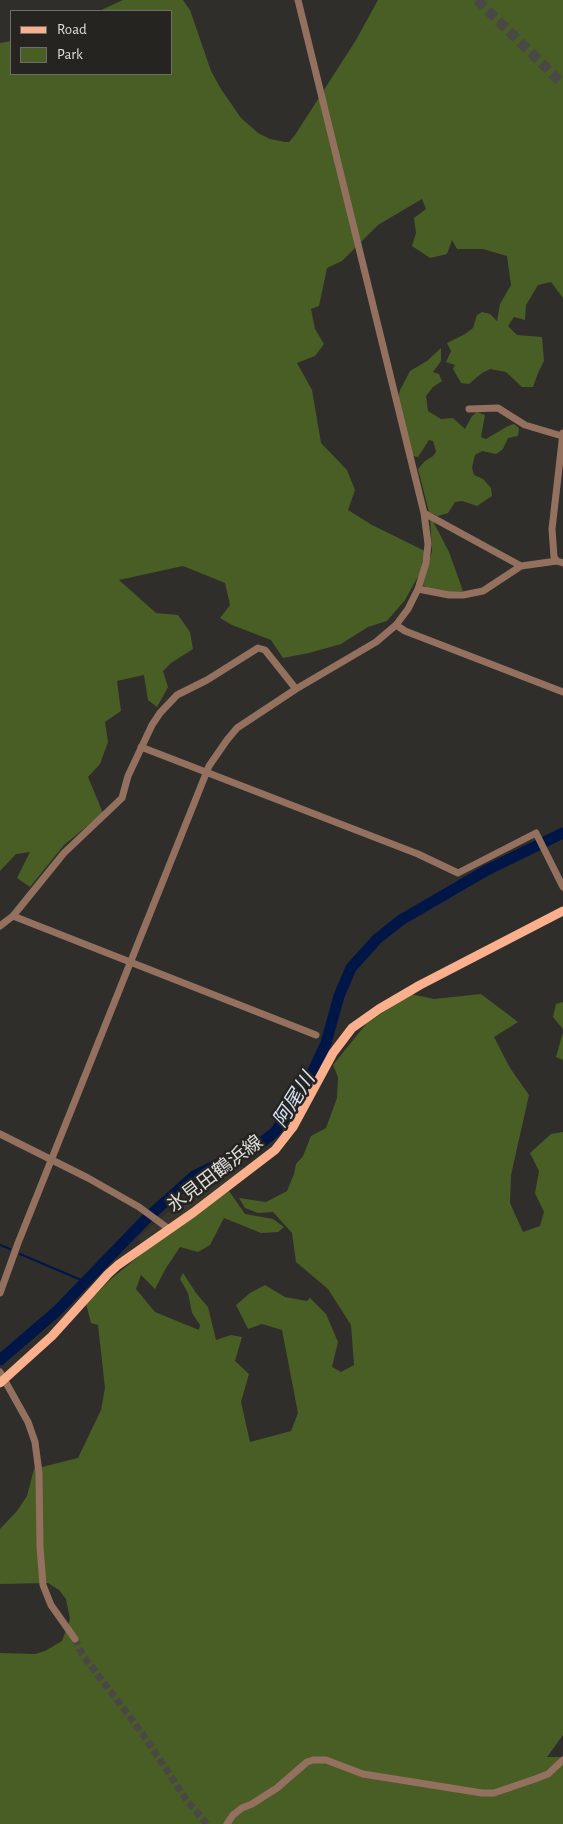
<!DOCTYPE html>
<html>
<head>
<meta charset="utf-8">
<style>
	body { margin:0 }
	#map { position:relative; width:563px; height:1824px; overflow:hidden; background:#2f2e2b; font-family:"Alegreya Sans",sans-serif }
	canvas { display:block }
	.legend { position:absolute; left:10px; top:10px; width:162px; height:65px; box-sizing:border-box; background:#252421; border:1px solid #6f6e6b; margin:0; padding:6px 9px; list-style:none; font-size:15px; color:#dededb }
	.legend li { display:flex; align-items:center; gap:10px; height:25px }
	.legend b { width:25px; border:1px solid #6f6e6b }
</style>
</head>
<body>
<div id="map">
<canvas width="563" height="1824"></canvas>
<ul class="legend">
<li><b style="height:6px;background:#fbb08d"></b>Road</li>
<li><b style="height:14px;background:#495e25"></b>Park</li>
</ul>
</div>
<script>
const context = document.querySelector('canvas').getContext('2d');
context.lineJoin = 'round';
function fill(path, color) {
  context.fillStyle = color;
  context.fill(path, 'evenodd');
}
function poly(rows) {
  const path = new Path2D();
  for (const r of rows) {
    path.moveTo(r[0], r[1]);
    for (let i = 2; i < r.length; i += 2) path.lineTo(r[i], r[i + 1]);
  }
  return path;
}
function stroke(path, color, width, dash) {
  context.strokeStyle = color;
  context.lineWidth = width;
  context.lineCap = dash ? 'butt' : 'round';
  context.setLineDash(dash || []);
  context.stroke(path);
}
function label(font, color, halo, rows, align = 'center') {
  context.font = font + ' "Alegreya Sans","Noto Sans JP",sans-serif';
  context.lineWidth = 5;
  context.setLineDash([]);
  context.textBaseline = 'middle';
  context.strokeStyle = halo;
  context.fillStyle = color;
  for (const [text, x, y, turn = 0] of rows) {
    context.save();
    context.translate(x, y);
    context.rotate((+turn || 0) * Math.PI / 180);
    context.textAlign = isNaN(turn) ? turn : align;
    if (halo) context.strokeText(text, 0, 0);
    context.fillText(text, 0, 0);
    context.restore();
  }
}
const built = poly([
	[239,1164,245,1169,199,1204,141,1244,138,1237,201,1185]
]);
const green = poly([
	[123,0,183,0,190,10,211,71,221,89,241,118,258,133,270,139,285,142,289,142,295,135,356,40,378,0,563,0,563,298,551,282,538,285,526,305,525,320,514,317,508,326,517,335,542,337,544,361,538,373,533,387,522,387,506,372,490,369,482,373,469,384,461,383,453,369,455,365,446,362,451,351,447,343,465,334,473,328,477,315,482,312,490,314,497,321,500,304,511,285,507,256,483,249,457,249,452,240,447,254,430,258,412,246,416,233,414,218,426,209,422,199,378,225,342,261,327,268,319,306,311,309,315,329,324,344,315,356,297,363,312,390,321,443,347,470,355,490,348,510,372,525,425,551,420,573,405,600,387,621,368,627,341,644,309,653,283,658,271,640,232,625,220,618,230,605,225,583,183,566,119,580,156,613,178,615,190,632,193,649,171,663,163,671,168,687,157,707,148,700,144,675,117,681,121,711,105,722,108,742,100,764,88,777,103,813,64,845,30,887,17,878,30,852,16,854,0,871,0,43,11,41,11,74,171,74,171,11,99,11],
	[441,348,441,361,433,372,439,374,442,381,433,387,426,396,428,411,441,419,453,418,465,429,472,416,477,412,485,415,481,437,486,439,508,426,514,424,519,428,518,436,508,438,503,449,496,454,482,451,475,455,472,468,474,475,483,479,491,488,492,496,477,506,462,501,455,502,448,513,438,516,429,512,418,469,425,461,433,456,436,452,433,441,429,440,418,457,413,456,398,398,400,390,410,371,427,361],
	[430,519,433,521,449,552,463,591,446,593,428,588,423,585,432,551],
	[410,994,434,999,481,994,518,1022,494,1037,510,1068,529,1095,511,1175,510,1203,523,1232,540,1226,544,1212,535,1193,539,1171,530,1153,551,1134,563,1132,563,1735,547,1757,563,1757,563,1824,0,1824,0,1653,35,1654,45,1651,62,1641,70,1619,66,1599,59,1590,48,1583,0,1584,0,1529,17,1511,27,1496,34,1469,78,1458,101,1410,105,1388,98,1325,91,1323,86,1304,112,1278,155,1243,229,1191,245,1214,273,1219,284,1227,278,1232,261,1233,224,1218,210,1245,198,1252,180,1247,166,1268,155,1289,141,1275,136,1289,155,1312,199,1330,200,1325,192,1313,188,1293,180,1279,183,1273,196,1293,208,1307,216,1340,231,1335,242,1337,235,1361,249,1374,241,1402,250,1442,291,1431,298,1413,282,1330,262,1324,248,1329,236,1305,250,1293,265,1285,285,1297,307,1301,310,1298,326,1314,338,1342,332,1367,341,1372,354,1365,351,1325,328,1289,296,1262,292,1233,273,1212,258,1213,245,1208,239,1198,266,1202,287,1191,294,1174,296,1164,303,1156,311,1136,326,1128,337,1098,338,1077,333,1065,366,1024],
	[563,1002,563,1029,553,1017,556,1004],
	[563,1032,563,1060,556,1057]
]);
const stream = poly([
	[0,1245,10,1249],
	[20,1254,86,1282]
]);
const river = poly([
	[0,1360,57,1311,147,1218,194,1176,261,1143,275,1132,305,1088,326,1043,339,996,351,968,377,939,401,920,487,870,563,833]
]);
const minorTunnel = poly([
	[75,1639,82,1654,142,1733,188,1802,207,1824]
]);
const highwayTunnel = poly([
	[477,0,563,84]
]);
const minor = poly([
	[469,409,498,408,525,425,562,436],
	[424,513,521,566],
	[557,561,554,557,552,529,563,433],
	[418,589,449,595,463,595,483,591,521,566,557,561,563,563],
	[396,625,405,631,563,692],
	[141,747,418,854,458,873,536,833,563,887],
	[13,916,316,1035],
	[0,926,13,916,64,853,122,798,128,776,152,725,160,713,177,695,207,680,258,648,265,650,296,689],
	[0,1134,88,1178,139,1207,169,1229],
	[0,1293,18,1243,209,766,227,740,237,728,296,689,376,642,396,625,408,609,418,589,426,563,428,544,424,513,298,0],
	[0,1372,28,1422,35,1442,39,1473,40,1547,43,1585,51,1605,75,1639],
	[227,1824,233,1815,242,1808,252,1804,277,1788,307,1762,313,1760,326,1760,363,1774,482,1793,494,1793,535,1779,548,1774,563,1760]
]);
const major = poly([
	[0,1383,52,1336,108,1274,118,1265,194,1212,275,1150,293,1127,333,1053,352,1028,379,1009,420,985,563,911]
]);
const streetNames = [
	["氷見田鶴浜線",215,1174,-37]
];
const waterNames = [
	["阿尾川",294,1100,-58]
];
fill(built, '#38352c');
fill(green, '#495e25');
stroke(stream, '#001646', 2);
stroke(river, '#001646', 11);
stroke(minorTunnel, '#494845', 7, [7, 3.5]);
stroke(highwayTunnel, '#494845', 10, [10, 5]);
stroke(minor, '#94705f', 7);
stroke(major, '#fbb08d', 9);
label('19px', '#dededb', '#252421', streetNames);
label('italic 20px', '#d5e1f4', '#252421', waterNames);
</script>
</body>
</html>
